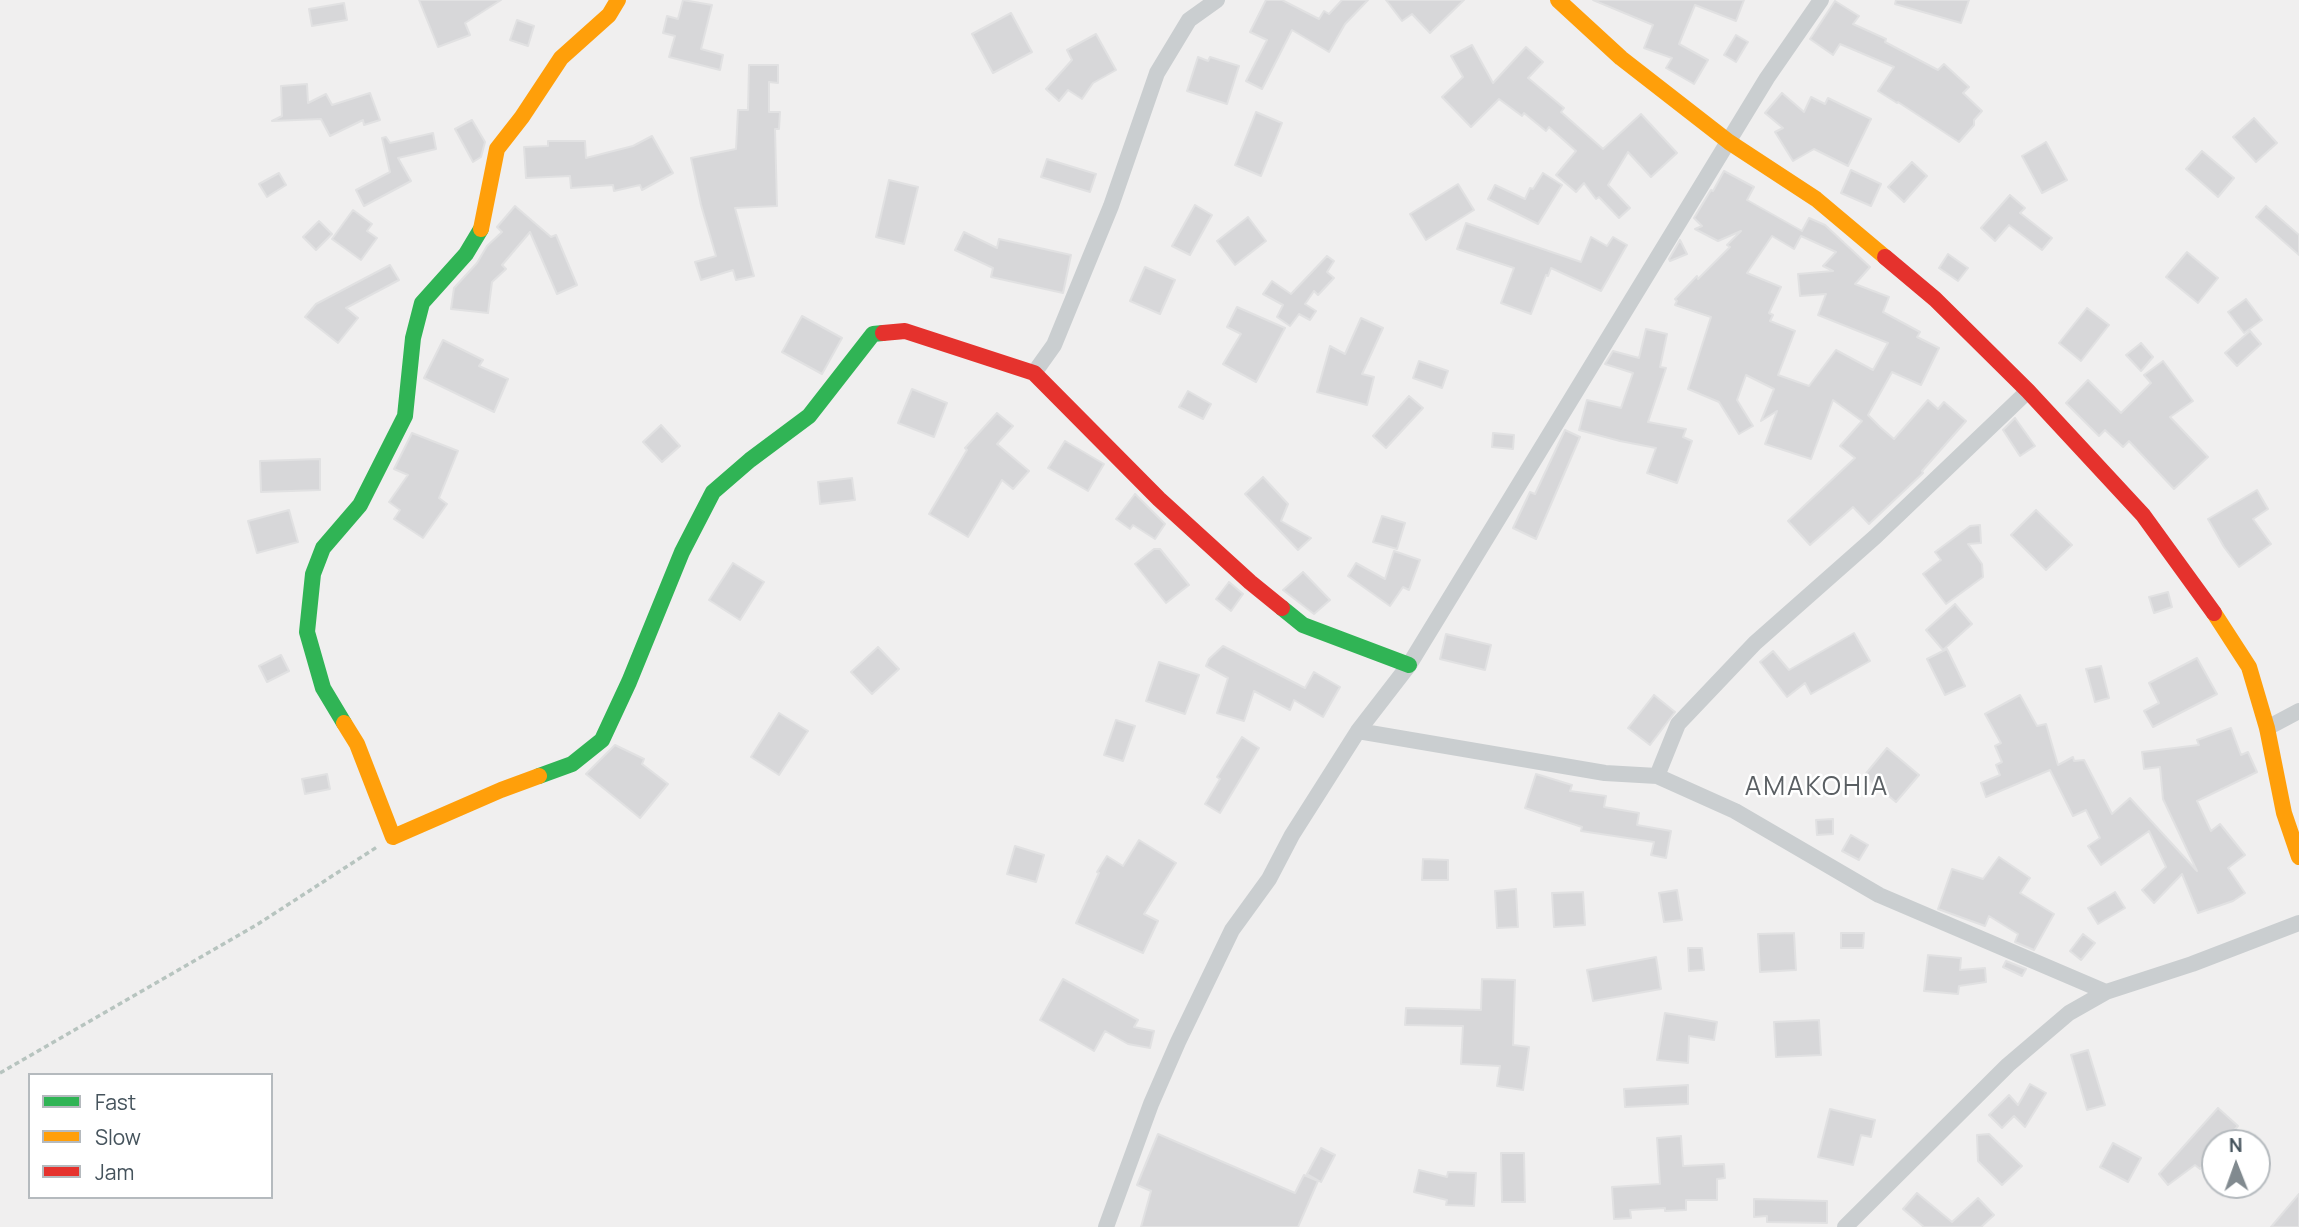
<!DOCTYPE html>
<html>
<head>
<meta charset="utf-8">
<style>
	body { margin:0 }
	#map { position:relative; width:2299px; height:1227px; overflow:hidden; background:#f0efef; font-family:Manrope,sans-serif }
	canvas { display:block }
	.legend { position:absolute; left:28px; top:1073px; width:245px; height:126px; box-sizing:border-box; background:#fff; border:2px solid #b5babe; margin:0; padding:9px 12px; list-style:none; font-size:21px; color:#45535c }
	.legend li { display:flex; align-items:center; gap:14px; height:35px }
	.legend b { width:35px; border:2px solid #b5babe }
	.north { position:absolute; left:2201px; top:1129px; width:70px; height:70px; box-sizing:border-box; background:#fff; border:2px solid #b5babe; border-radius:50%; rotate:359deg; font-size:19px; font-weight:700; line-height:28px; text-align:center; color:#45535c }
	.north::after { content:''; display:block; margin:auto; width:24px; height:32px; background:#818a8f; clip-path:polygon(50% 0,100% 100%,50% 72%,0 100%) }
</style>
</head>
<body>
<div id="map">
<canvas width="2299" height="1227"></canvas>
<ul class="legend">
<li><b style="height:9px;background:#30b455"></b>Fast</li>
<li><b style="height:9px;background:#ff9f0a"></b>Slow</li>
<li><b style="height:9px;background:#e5322d"></b>Jam</li>
</ul>
<div class="north">N</div>
</div>
<script>
const context = document.querySelector('canvas').getContext('2d');
context.lineJoin = 'round';
function fill(path, color) {
  context.fillStyle = color;
  context.fill(path, 'evenodd');
}
function poly(rows) {
  const path = new Path2D();
  for (const r of rows) {
    path.moveTo(r[0], r[1]);
    for (let i = 2; i < r.length; i += 2) path.lineTo(r[i], r[i + 1]);
  }
  return path;
}
function stroke(path, color, width, dash) {
  context.strokeStyle = color;
  context.lineWidth = width;
  context.lineCap = dash ? 'butt' : 'round';
  context.setLineDash(dash || []);
  context.stroke(path);
}
function label(font, color, halo, rows, align = 'center') {
  context.font = font + ' Manrope,sans-serif';
  context.lineWidth = 5;
  context.setLineDash([]);
  context.textBaseline = 'middle';
  context.strokeStyle = halo;
  context.fillStyle = color;
  for (const [text, x, y, turn = 0] of rows) {
    context.save();
    context.translate(x, y);
    context.rotate((+turn || 0) * Math.PI / 180);
    context.textAlign = isNaN(turn) ? turn : align;
    if (halo) context.strokeText(text, 0, 0);
    context.fillText(text, 0, 0);
    context.restore();
  }
}
const building = poly([
	[419,0,501,0,465,23,470,35,438,47,419,0],
	[683,0,712,5,701,49,723,55,720,70,669,57,675,36,663,33,667,16,678,19,683,0],
	[1266,0,1282,0,1319,19,1324,11,1329,14,1342,0,1368,0,1345,24,1329,52,1292,30,1262,89,1246,81,1267,40,1250,32,1266,0],
	[1386,0,1464,0,1430,33,1412,14,1402,21,1386,0],
	[1593,0,1744,0,1736,21,1695,5,1679,44,1708,60,1694,84,1666,68,1672,58,1644,48,1653,25,1593,0],
	[1896,0,1969,0,1961,23,1895,4,1896,0],
	[1835,1,1859,16,1853,24,1886,39,1885,42,1938,70,1944,64,1969,87,1963,93,1982,111,1974,120,1974,125,1959,142,1898,102,1897,103,1878,91,1894,67,1840,44,1833,55,1810,39,1835,1],
	[344,3,347,20,312,26,309,9,344,3],
	[1011,13,1032,52,993,73,972,34,1011,13],
	[517,20,534,26,528,46,510,40,517,20],
	[1096,34,1116,70,1093,83,1082,99,1068,90,1059,101,1046,89,1072,60,1067,50,1096,34],
	[1736,35,1748,42,1736,62,1724,55,1736,35],
	[1472,45,1493,83,1526,47,1543,62,1528,78,1564,108,1561,112,1603,149,1641,114,1677,153,1651,177,1628,152,1608,185,1630,208,1619,218,1599,197,1596,199,1584,183,1576,192,1556,175,1576,151,1549,127,1546,131,1524,113,1522,116,1499,99,1471,127,1442,97,1463,77,1451,56,1472,45],
	[1198,57,1208,61,1210,57,1239,66,1227,104,1187,91,1198,57],
	[749,65,778,65,778,83,769,82,769,112,780,112,779,129,775,129,777,206,735,208,754,276,736,280,733,270,701,280,695,262,716,256,701,205,691,158,736,149,738,110,748,110,749,65],
	[307,84,308,103,326,94,332,105,370,93,380,120,364,125,363,120,330,136,321,119,272,121,282,116,281,86,307,84],
	[1782,93,1804,112,1811,97,1825,104,1828,98,1871,119,1848,166,1814,149,1793,161,1775,132,1783,128,1765,113,1782,93],
	[1256,112,1282,123,1261,176,1235,165,1256,112],
	[2254,118,2277,143,2256,162,2233,137,2254,118],
	[472,120,485,142,481,157,473,162,455,129,472,120],
	[433,133,436,149,398,158,411,181,364,206,356,190,390,172,382,138,386,137,390,143,433,133],
	[652,136,673,173,642,190,640,185,614,191,613,185,571,188,570,176,526,178,524,147,548,146,548,141,585,141,586,158,633,146,652,136],
	[2046,142,2067,180,2042,193,2022,156,2046,142],
	[2202,151,2234,178,2218,197,2186,169,2202,151],
	[1047,159,1096,174,1090,192,1041,177,1047,159],
	[1912,162,1927,176,1904,202,1888,187,1912,162],
	[1851,170,1881,184,1871,206,1841,193,1851,170],
	[1724,171,1754,187,1747,200,1802,231,1809,218,1825,225,1870,267,1855,284,1889,297,1883,312,1920,332,1917,337,1939,348,1921,385,1892,372,1868,415,1880,427,1894,439,1928,400,1938,409,1944,402,1966,421,1922,471,1923,473,1869,524,1853,507,1810,545,1788,521,1855,458,1840,446,1862,421,1833,400,1811,459,1765,444,1777,411,1761,421,1774,389,1746,375,1737,400,1753,426,1739,434,1719,402,1688,389,1711,317,1675,305,1677,301,1675,299,1697,276,1698,279,1730,247,1727,245,1741,231,1718,241,1695,229,1702,226,1694,218,1711,190,1713,191,1724,171],
	[1772,236,1794,249,1801,236,1836,252,1823,266,1833,271,1798,274,1800,296,1826,294,1818,315,1888,343,1873,370,1836,350,1809,386,1778,375,1795,331,1770,321,1773,315,1769,313,1781,287,1747,273,1772,236],
	[279,173,286,185,267,197,259,184,279,173],
	[1543,173,1562,185,1538,224,1488,199,1495,185,1525,199,1530,188,1533,189,1543,173],
	[889,180,918,187,904,244,876,237,889,180],
	[1458,184,1474,210,1426,240,1410,214,1458,184],
	[2010,195,2025,208,2020,213,2052,238,2042,250,2009,225,1995,241,1981,228,2010,195],
	[1195,205,1212,215,1190,255,1172,246,1195,205],
	[515,206,551,237,556,235,577,285,557,294,530,232,502,265,506,269,492,282,488,313,451,309,454,288,477,263,487,246,502,232,497,227,515,206],
	[2266,206,2299,235,2299,255,2256,217,2266,206],
	[353,210,372,224,367,231,377,238,361,260,332,239,353,210],
	[1248,217,1266,241,1235,265,1217,241,1248,217],
	[319,221,332,234,316,250,303,237,319,221],
	[1466,223,1581,262,1591,237,1607,246,1613,237,1627,245,1601,291,1551,268,1548,276,1546,275,1531,314,1501,303,1514,268,1457,249,1466,223],
	[964,232,997,248,999,239,1071,255,1063,293,991,277,993,268,955,250,964,232],
	[1680,240,1687,254,1670,261,1669,259,1680,240],
	[2187,252,2218,278,2198,303,2166,277,2187,252],
	[1948,254,1968,268,1958,281,1939,268,1948,254],
	[1327,256,1334,261,1327,272,1334,278,1318,295,1314,291,1305,304,1316,311,1310,320,1299,314,1290,326,1277,317,1283,305,1263,294,1272,281,1291,294,1327,256],
	[390,265,399,280,346,308,358,318,338,343,305,317,316,304,390,265],
	[1145,267,1175,280,1160,314,1130,301,1145,267],
	[2246,299,2262,320,2244,333,2228,312,2246,299],
	[1237,307,1285,328,1256,382,1223,364,1241,334,1227,327,1237,307],
	[2087,308,2109,325,2081,361,2059,343,2087,308],
	[802,316,842,338,822,374,782,352,802,316],
	[1361,318,1383,328,1362,374,1374,377,1367,405,1317,392,1330,346,1345,354,1361,318],
	[1646,329,1667,334,1660,367,1666,368,1648,422,1686,429,1683,437,1692,441,1677,483,1647,473,1656,448,1620,441,1579,430,1587,400,1621,408,1633,373,1605,364,1613,351,1639,358,1646,329],
	[2250,331,2261,344,2237,366,2225,353,2250,331],
	[443,340,483,360,479,366,508,379,494,412,424,378,443,340],
	[2141,343,2153,357,2141,371,2126,355,2141,343],
	[1419,361,1448,371,1442,388,1413,378,1419,361],
	[2163,361,2193,401,2170,417,2208,457,2174,489,2129,441,2123,447,2105,430,2099,436,2066,403,2088,380,2121,413,2151,383,2144,375,2163,361],
	[912,389,947,403,934,437,898,423,912,389],
	[1188,391,1211,404,1203,419,1179,407,1188,391],
	[1409,396,1423,408,1386,448,1373,436,1409,396],
	[997,413,1013,426,997,444,1029,471,1013,489,1002,480,968,537,929,514,967,450,965,448,997,413],
	[2015,418,2035,446,2020,456,2003,430,2015,418],
	[661,425,680,446,662,462,643,442,661,425],
	[1565,430,1580,437,1536,539,1513,528,1530,492,1535,494,1565,430],
	[412,433,458,451,439,498,447,504,423,538,394,519,400,510,389,502,408,475,394,469,412,433],
	[1493,433,1514,435,1513,449,1492,447,1493,433],
	[1065,441,1104,464,1088,491,1048,468,1065,441],
	[320,459,320,490,261,492,260,461,320,459],
	[1263,477,1288,504,1281,521,1311,538,1298,550,1245,494,1263,477],
	[852,478,855,500,820,504,818,482,852,478],
	[2257,490,2268,509,2253,519,2271,544,2239,567,2224,547,2208,519,2257,490],
	[1135,494,1165,524,1155,539,1133,525,1130,529,1116,519,1135,494],
	[289,510,298,542,257,553,248,521,289,510],
	[2036,510,2072,545,2046,570,2011,535,2036,510],
	[1382,516,1405,523,1397,549,1373,542,1382,516],
	[1980,525,1981,543,1968,544,1982,564,1983,577,1946,604,1923,574,1941,560,1935,552,1970,526,1980,525],
	[1154,549,1160,549,1189,585,1166,603,1135,564,1154,549],
	[1394,551,1420,560,1409,590,1403,587,1390,606,1348,576,1356,563,1385,579,1394,551],
	[733,563,764,582,740,620,709,600,733,563],
	[1303,572,1330,600,1314,614,1283,590,1303,572],
	[1229,582,1243,594,1231,611,1216,599,1229,582],
	[2168,592,2172,607,2154,613,2149,597,2168,592],
	[1955,604,1972,624,1943,650,1926,630,1955,604],
	[1854,633,1870,661,1811,694,1805,683,1787,697,1760,662,1773,651,1789,670,1854,633],
	[1446,634,1491,645,1485,670,1440,659,1446,634],
	[1223,646,1305,688,1314,672,1340,687,1323,717,1294,700,1290,710,1254,691,1244,721,1217,713,1228,678,1206,666,1209,659,1223,646],
	[878,647,899,669,872,694,851,672,878,647],
	[1947,649,1965,686,1945,695,1927,659,1947,649],
	[281,655,289,671,267,682,259,666,281,655],
	[2197,658,2217,694,2153,727,2144,711,2159,703,2149,683,2197,658],
	[1159,662,1199,675,1185,714,1146,701,1159,662],
	[2101,666,2109,698,2095,702,2086,669,2101,666],
	[1654,695,1675,712,1650,745,1628,728,1654,695],
	[2020,695,2037,726,2046,724,2058,765,2073,757,2074,761,2084,760,2112,814,2130,798,2197,871,2163,799,2160,767,2144,769,2142,752,2199,745,2197,740,2231,728,2241,755,2248,752,2257,772,2197,801,2211,831,2220,824,2245,855,2228,868,2245,893,2233,901,2198,913,2182,874,2154,903,2142,890,2166,867,2149,831,2101,865,2088,846,2100,838,2086,810,2073,816,2050,770,1986,797,1981,783,2000,775,1996,765,2002,762,1995,746,2001,743,1985,714,2020,695],
	[779,713,808,731,779,775,751,757,779,713],
	[1116,720,1135,726,1123,761,1104,755,1116,720],
	[1242,737,1259,748,1220,813,1205,804,1220,779,1217,777,1242,737],
	[615,745,644,759,642,764,668,784,640,818,586,774,615,745],
	[1887,748,1919,775,1896,802,1864,776,1887,748],
	[327,774,330,789,305,794,302,779,327,774],
	[1536,774,1572,785,1570,791,1606,796,1604,807,1639,813,1637,825,1671,831,1666,858,1651,855,1654,842,1581,831,1582,827,1525,808,1536,774],
	[1833,819,1833,834,1817,835,1816,820,1833,819],
	[1851,835,1868,845,1859,860,1842,851,1851,835],
	[1139,840,1176,863,1144,914,1158,921,1143,953,1076,923,1099,873,1097,872,1107,856,1123,866,1139,840],
	[1015,846,1044,855,1036,882,1007,874,1015,846],
	[1999,857,2030,878,2020,893,2054,914,2034,950,2015,942,2018,934,1989,916,1985,926,1938,909,1952,869,1983,879,1999,857],
	[1423,859,1448,860,1448,880,1422,880,1423,859],
	[1516,889,1518,927,1497,928,1495,891,1516,889],
	[1677,890,1682,920,1664,922,1659,893,1677,890],
	[1583,892,1585,925,1554,927,1552,893,1583,892],
	[2115,892,2125,908,2098,924,2088,908,2115,892],
	[1794,933,1796,970,1760,972,1758,934,1794,933],
	[1841,933,1864,933,1863,948,1841,948,1841,933],
	[2083,934,2095,943,2081,960,2070,951,2083,934],
	[1688,948,1702,948,1704,970,1689,971,1688,948],
	[1928,955,1961,958,1960,970,1985,968,1986,982,1959,986,1958,994,1924,991,1928,955],
	[1656,957,1661,989,1593,1001,1587,970,1656,957],
	[2006,961,2026,969,2022,976,2003,967,2006,961],
	[1063,979,1138,1020,1134,1027,1154,1031,1150,1048,1128,1044,1105,1031,1094,1051,1040,1020,1063,979],
	[1482,979,1515,980,1513,1045,1529,1047,1523,1090,1497,1086,1500,1066,1461,1064,1463,1026,1405,1025,1406,1008,1481,1010,1482,979],
	[1665,1013,1717,1022,1714,1040,1689,1036,1688,1063,1657,1060,1665,1013],
	[1819,1020,1821,1055,1776,1057,1774,1022,1819,1020],
	[2088,1050,2105,1105,2087,1110,2071,1055,2088,1050],
	[2030,1084,2046,1093,2025,1127,2014,1116,2002,1128,1989,1115,2009,1095,2018,1105,2030,1084],
	[1688,1085,1688,1104,1625,1107,1624,1089,1688,1085],
	[2218,1108,2238,1126,2223,1143,2215,1143,2215,1152,2200,1169,2195,1165,2168,1185,2159,1174,2218,1108],
	[1830,1109,1875,1120,1871,1137,1861,1135,1853,1165,1818,1157,1830,1109],
	[1158,1134,1295,1193,1304,1175,1318,1181,1298,1227,1141,1227,1151,1191,1137,1185,1158,1134],
	[1989,1134,2022,1166,2002,1185,1978,1161,1977,1135,1989,1134],
	[1681,1136,1683,1166,1724,1164,1725,1178,1717,1179,1717,1200,1686,1200,1686,1210,1665,1211,1665,1208,1630,1210,1631,1218,1614,1219,1612,1187,1660,1184,1657,1138,1681,1136],
	[2113,1143,2141,1158,2128,1182,2100,1167,2113,1143],
	[1321,1148,1335,1155,1321,1182,1307,1174,1321,1148],
	[1501,1153,1524,1153,1525,1202,1502,1202,1501,1153],
	[1419,1170,1447,1177,1448,1172,1476,1173,1474,1206,1446,1205,1447,1200,1414,1192,1419,1170],
	[1917,1193,1952,1222,1978,1198,1994,1215,1981,1227,1924,1227,1903,1209,1917,1193],
	[2299,1194,2299,1227,2271,1227,2299,1194],
	[1754,1199,1827,1201,1827,1223,1767,1222,1767,1216,1754,1217,1754,1199]
]);
const path = poly([
	[0,1073,258,924,377,847]
]);
const street = poly([
	[1034,373,1054,345,1111,206,1157,73,1189,20,1217,0],
	[2267,728,2299,711],
	[1358,731,1605,773,1657,776,1735,811,1879,895,2106,992],
	[1657,776,1678,724,1755,643,1875,537,2028,391],
	[1106,1227,1151,1104,1178,1042,1232,930,1269,879,1292,835,1358,731,1409,665,1767,78,1821,0],
	[1845,1227,2008,1065,2069,1013,2106,992,2192,964,2299,923]
]);
const fast = poly([
	[1282,608,1303,625,1409,665],
	[344,723,323,688,307,632,313,574,323,548,360,505,405,416,413,338,422,303,466,254,481,229],
	[539,776,572,764,602,740,629,682,682,552,713,492,750,460,809,416,873,334,883,333]
]);
const slow = poly([
	[1558,0,1621,58,1729,142,1816,199,1885,257],
	[481,229,497,149,522,117,561,58,609,15,618,0],
	[2214,613,2249,667,2267,728,2284,813,2299,857],
	[344,723,357,744,393,837,501,790,539,776]
]);
const jam = poly([
	[1885,257,1935,299,2028,391,2143,515,2214,613],
	[883,333,905,331,1034,373,1159,499,1250,582,1282,608]
]);
const quarterNames = [
	["AMAKOHIA",1817,788]
];
fill(building, '#d7d7d9');
stroke(building, '#e1e1e2', 2);
stroke(path, '#b7c4bf', 3.5, [5, 3.5]);
stroke(street, '#caced0', 16);
stroke(fast, '#30b455', 16);
stroke(slow, '#ff9f0a', 16);
stroke(jam, '#e5322d', 16);
context.letterSpacing = '2px';
label('26px', '#5a5f63', '#fff', quarterNames);
context.letterSpacing = '0px';
</script>
</body>
</html>
